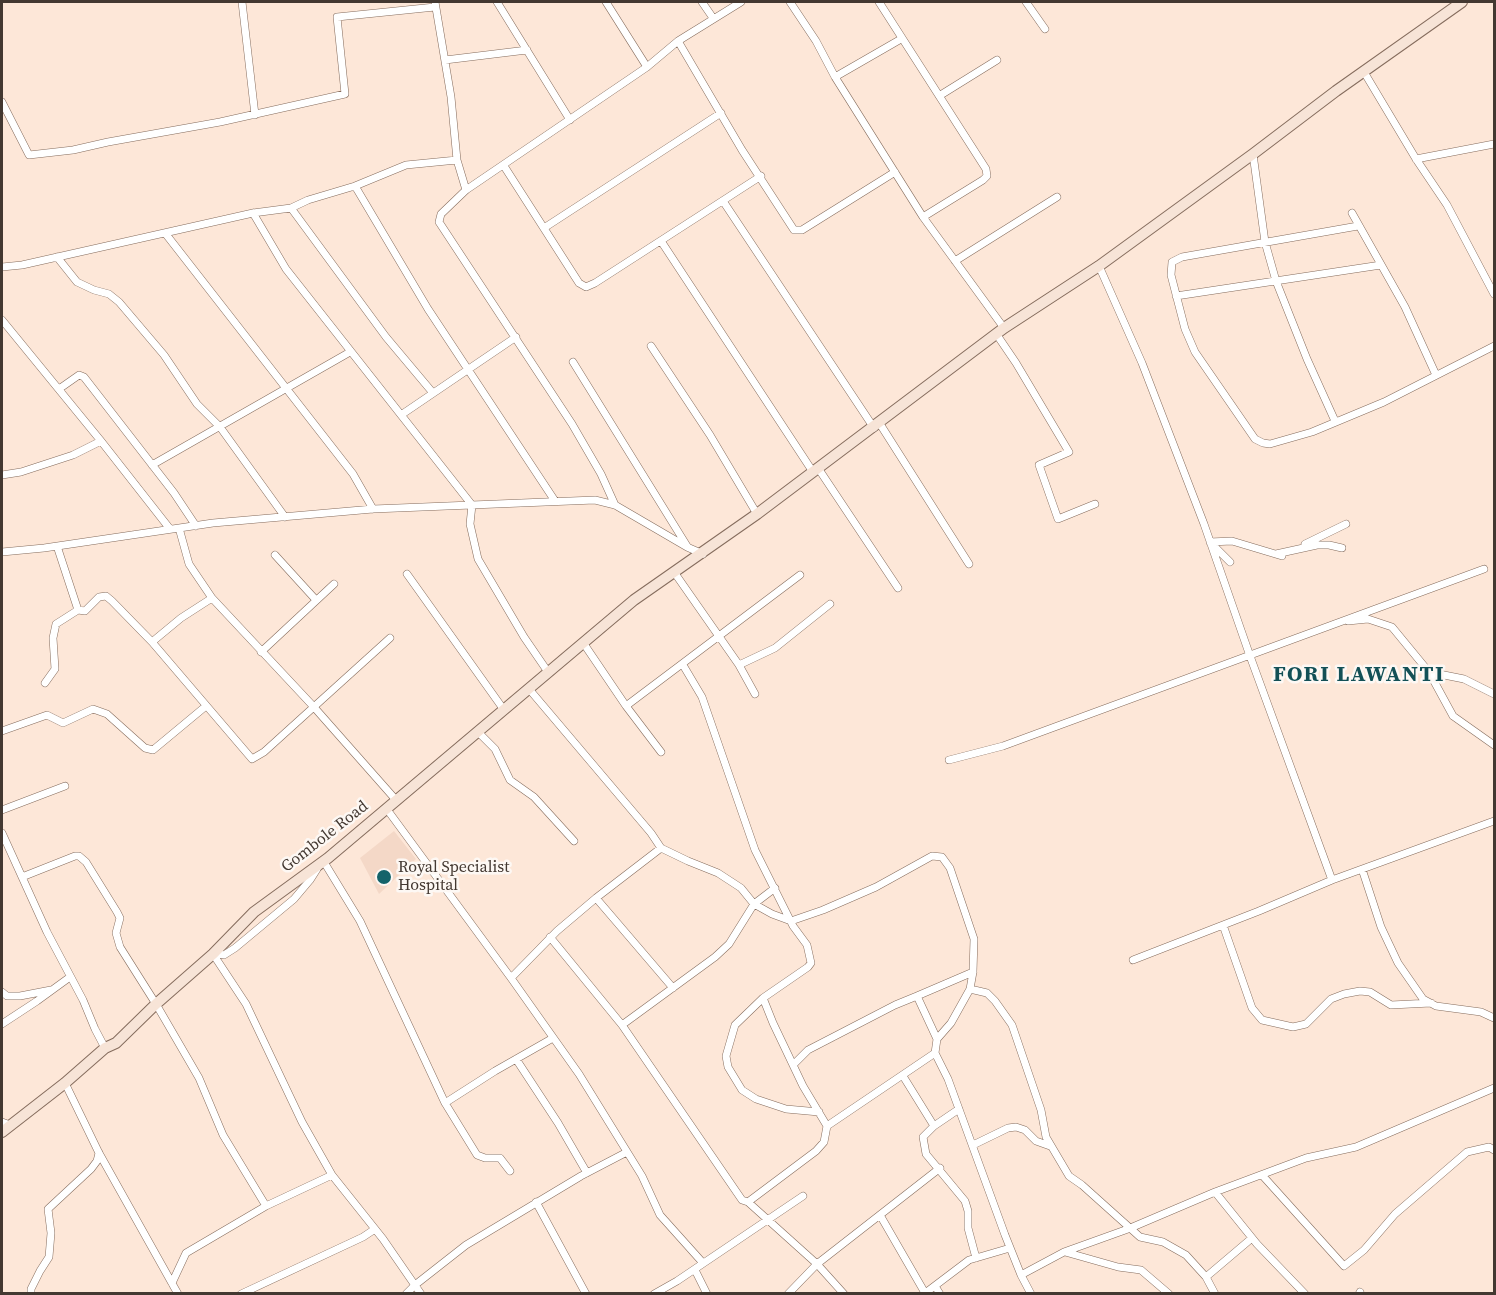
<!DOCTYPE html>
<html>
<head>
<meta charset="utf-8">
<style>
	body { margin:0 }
	#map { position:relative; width:1496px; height:1295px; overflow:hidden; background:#fde7d8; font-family:"Source Serif 4",serif }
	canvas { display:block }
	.frame { position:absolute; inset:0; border:3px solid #433831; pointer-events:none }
</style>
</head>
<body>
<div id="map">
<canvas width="1496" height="1295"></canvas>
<div class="frame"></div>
</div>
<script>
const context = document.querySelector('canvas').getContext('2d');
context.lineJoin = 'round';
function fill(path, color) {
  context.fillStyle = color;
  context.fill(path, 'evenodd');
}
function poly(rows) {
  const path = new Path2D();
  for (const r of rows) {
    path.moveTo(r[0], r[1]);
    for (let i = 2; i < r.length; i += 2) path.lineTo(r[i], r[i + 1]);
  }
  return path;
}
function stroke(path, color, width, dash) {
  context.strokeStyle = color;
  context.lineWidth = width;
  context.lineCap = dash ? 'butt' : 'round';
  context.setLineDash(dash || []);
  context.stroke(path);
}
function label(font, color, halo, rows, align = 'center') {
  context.font = font + ' "Source Serif 4",serif';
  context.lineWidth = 5;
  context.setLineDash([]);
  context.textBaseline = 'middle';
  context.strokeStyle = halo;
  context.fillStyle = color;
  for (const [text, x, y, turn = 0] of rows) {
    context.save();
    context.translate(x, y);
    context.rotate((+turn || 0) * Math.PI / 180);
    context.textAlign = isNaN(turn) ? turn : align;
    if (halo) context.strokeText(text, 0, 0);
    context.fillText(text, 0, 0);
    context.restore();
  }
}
const built = poly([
	[394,831,416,859,379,894,360,858]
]);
const street = poly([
	[242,2,255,115],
	[435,2,451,97,457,160,466,190],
	[497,2,570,120],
	[606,2,647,67],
	[702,2,713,18],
	[790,2,816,41,835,77,923,217,1004,328],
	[879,2,986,169,987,176,983,180,923,217],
	[1026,2,1045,29],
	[678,41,742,150,794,230,802,230,895,172],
	[445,60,527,50],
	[1364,72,1416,159,1447,205,1494,294],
	[835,77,901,39],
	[939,96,997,60],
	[2,102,29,155,73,150,108,142,220,122,345,94,337,17,435,7],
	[1253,154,1265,242,1276,281,1307,359,1335,421],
	[1416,159,1494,144],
	[504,166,579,283,586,287,595,283,761,176],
	[355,186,428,309,555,501],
	[723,201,874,428],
	[291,208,386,337,433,393],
	[253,213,286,269,472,505,470,524,478,559,524,637,548,672],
	[1352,213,1405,307,1436,375],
	[1358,226,1182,257,1172,262,1171,275,1185,329,1195,352,1255,439,1263,443,1270,444,1312,432,1384,402,1494,346],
	[544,228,721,113],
	[165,233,353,474,373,509],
	[661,241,813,472],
	[57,257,77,282,94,290,109,294,119,302,164,355,197,404,220,427,285,517],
	[955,261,1057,197],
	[1099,266,1142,363,1204,524,1250,656,1332,880],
	[2,267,22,265,253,213,291,208,308,200,355,186,406,165,457,160],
	[1176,296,1381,265],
	[2,320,101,441,170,529],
	[997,335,1016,363,1069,452,1039,465,1058,519,1095,504],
	[651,346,710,435,757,514],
	[573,362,687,546],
	[59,389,79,375,84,377,174,493,196,526],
	[401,415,516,337],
	[880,424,969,564],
	[152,465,350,352],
	[818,468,898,588],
	[2,475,21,472,73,455,101,441],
	[615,505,601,474,572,424,439,222,441,214,466,190,647,67,678,41,741,2],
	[179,528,189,564,212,598],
	[1210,542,1232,541,1282,556],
	[1212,544,1230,562],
	[1305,544,1346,524],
	[57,546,78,610,85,611,99,597,106,596,112,601,152,642,252,759,264,752,390,638],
	[2,552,44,548,213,523,373,509,595,500,615,505,687,547,703,554],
	[1276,554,1317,545,1329,545,1342,548],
	[275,555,316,600],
	[674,572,739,665,755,694],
	[407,574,504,710],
	[1348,621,1368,619,1392,627,1429,672,1453,716,1494,745],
	[152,642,181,618,212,598,313,706,396,800],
	[584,644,626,706,661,752],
	[261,652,334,584],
	[683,665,702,697,755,850,793,926,807,945,811,963,808,967,763,998,735,1025,726,1056,728,1067,742,1090,756,1099,786,1109,819,1112],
	[739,665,775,648,830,604],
	[1429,672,1464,679,1494,694],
	[45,683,55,669,53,638,56,624,78,610],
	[529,689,651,833,661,848,688,861,718,873,741,888,754,904,772,914,791,921,823,910,876,887,932,856,942,857,950,868,974,939,973,972,970,989,951,1023,937,1039],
	[626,706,800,575],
	[2,731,47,715,63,723,93,709,107,714,145,748,153,750,206,706],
	[478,732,495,749,510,780,534,797,574,841],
	[949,760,1003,746,1484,569],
	[386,808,511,978,579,1074,642,1176,660,1215,703,1263],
	[2,810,65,786],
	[2,833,47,932,83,1000,95,1029,105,1048],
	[324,862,360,921,445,1103,477,1155,485,1158,500,1158,510,1171],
	[1362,869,1381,927,1398,963,1423,999,1436,1006,1481,1012,1494,1018],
	[22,877,75,856,79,856,86,862,117,912,120,918,116,933,120,947,156,1004],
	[596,898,673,988],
	[1223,925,1252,1008,1262,1020,1293,1027,1306,1024,1331,999,1344,994,1360,991,1370,992,1391,1005,1431,1003],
	[550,937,622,1025,742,1200,748,1202,817,1264,844,1294],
	[214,953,224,955,235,948,294,899,310,880,317,869],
	[213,954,246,1004,302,1122,332,1175,383,1239,421,1294],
	[1133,960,1259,911,1332,880,1494,821],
	[511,978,557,931,596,898,661,848],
	[970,989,987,993,995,1001,1012,1025,1041,1110,1046,1137,1069,1176,1082,1185,1140,1237,1163,1242,1186,1255,1206,1277,1215,1294],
	[2,992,7,996,20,996,51,990],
	[917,996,973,972],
	[156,1004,199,1078,223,1135,266,1206],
	[2,1024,37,1001,70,977],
	[622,1025,715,957,729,944,754,904,775,888],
	[516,1059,558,1123,587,1173],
	[794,1064,808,1050,895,1005,917,996,937,1039,935,1053,948,1079,1005,1235,1021,1275,1031,1294],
	[903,1076,934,1126],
	[65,1083,99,1153,178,1294],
	[445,1103,495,1071,553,1038],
	[959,1109,934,1126,923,1137,926,1154,965,1201,968,1211,968,1228,976,1258],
	[2,1122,10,1125],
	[827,1126,935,1053],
	[973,1145,1008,1128,1016,1127,1025,1130,1036,1141,1050,1146],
	[1262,1175,1344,1266,1364,1250,1395,1214,1467,1152,1489,1147,1494,1150],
	[1215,1192,1257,1244,1305,1294],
	[536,1202,586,1294],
	[748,1202,816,1151,824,1142,827,1126,803,1086,773,1023,763,998],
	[880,1215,925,1293],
	[1065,1252,1118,1267,1141,1270,1169,1294],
	[695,1270,707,1294],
	[1021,1275,1064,1252,1128,1229,1215,1192,1306,1158,1356,1147,1494,1088],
	[1206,1277,1252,1238],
	[172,1283,186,1253,266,1206,332,1175],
	[935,1286,940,1294],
	[31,1294,31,1289,40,1271,49,1257,51,1233,48,1209,91,1169,97,1161,99,1153],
	[241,1294,363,1237,375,1229],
	[406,1294,415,1285,466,1245,581,1176,627,1152],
	[654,1294,677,1281,803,1196],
	[788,1294,817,1264,940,1168],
	[924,1294,969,1260,1010,1248],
	[1359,1294,1360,1292]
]);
const secondary = poly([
	[2,1132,65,1083,105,1048,116,1043,156,1004,213,954,254,912,328,858,634,600,757,514,1004,328,1099,266,1253,154,1336,91,1462,2]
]);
const markers = [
	[384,877,8,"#14636a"]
];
const streetNames = [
	["Gombole Road",325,837,-38]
];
const poiNames = [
	["Royal Specialist",398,868],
	["Hospital",398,886]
];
const districtNames = [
	["FORI LAWANTI",1359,675]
];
fill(built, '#f4d8c7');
stroke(street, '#856c5d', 8);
stroke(secondary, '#856c5d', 12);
stroke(street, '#fff', 7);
stroke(secondary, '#f7e4d7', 10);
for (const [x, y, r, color] of markers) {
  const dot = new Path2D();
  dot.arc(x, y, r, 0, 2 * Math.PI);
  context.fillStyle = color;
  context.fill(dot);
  stroke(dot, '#fdf8f4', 2);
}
label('16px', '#433831', '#fdf8f4', streetNames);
label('16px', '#433831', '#fdf8f4', poiNames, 'left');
context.letterSpacing = '1.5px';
label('bold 22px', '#135056', '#fdf8f4', districtNames);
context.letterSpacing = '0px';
</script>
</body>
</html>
